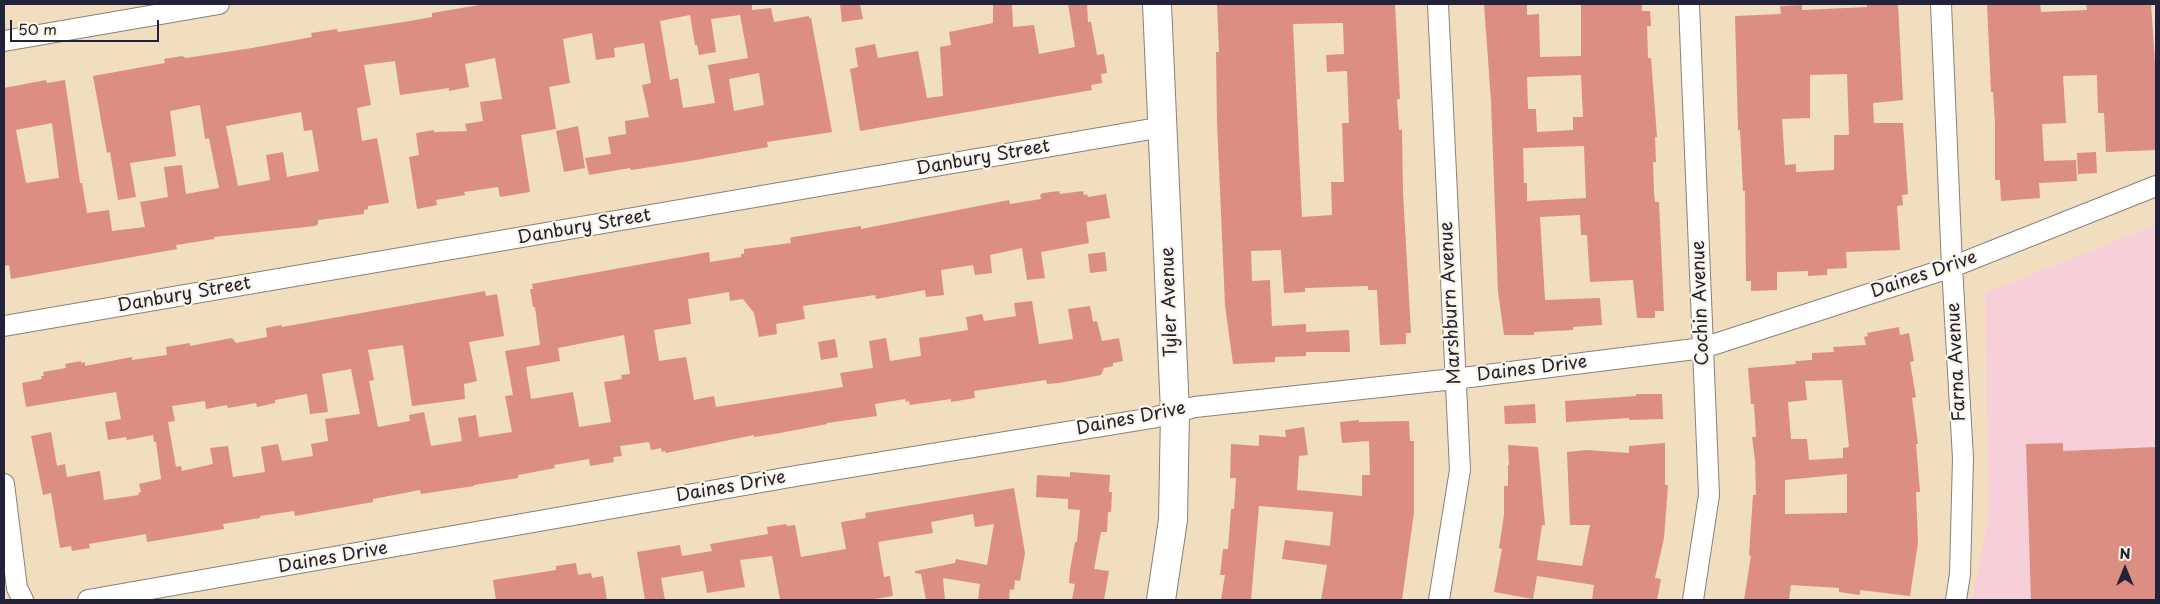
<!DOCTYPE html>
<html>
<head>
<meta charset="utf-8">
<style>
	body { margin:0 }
	#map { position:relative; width:2160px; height:604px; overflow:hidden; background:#f1debe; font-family:"Playpen Sans",sans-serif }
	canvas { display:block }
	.frame { position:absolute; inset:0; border:5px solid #22223b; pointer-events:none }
	.north { position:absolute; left:2100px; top:544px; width:50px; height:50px; -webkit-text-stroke:4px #fcf5e5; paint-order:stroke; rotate:0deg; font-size:14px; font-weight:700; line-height:20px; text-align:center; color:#22223b }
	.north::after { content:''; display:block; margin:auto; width:18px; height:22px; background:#22223b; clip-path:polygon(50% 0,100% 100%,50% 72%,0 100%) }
	.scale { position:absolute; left:10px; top:20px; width:149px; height:22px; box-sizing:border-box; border:2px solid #22223b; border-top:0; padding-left:6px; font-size:15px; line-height:18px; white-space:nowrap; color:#22223b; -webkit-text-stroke:4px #fcf5e5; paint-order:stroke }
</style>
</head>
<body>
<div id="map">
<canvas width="2160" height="604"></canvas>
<div class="frame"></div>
<div class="north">N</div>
<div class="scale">50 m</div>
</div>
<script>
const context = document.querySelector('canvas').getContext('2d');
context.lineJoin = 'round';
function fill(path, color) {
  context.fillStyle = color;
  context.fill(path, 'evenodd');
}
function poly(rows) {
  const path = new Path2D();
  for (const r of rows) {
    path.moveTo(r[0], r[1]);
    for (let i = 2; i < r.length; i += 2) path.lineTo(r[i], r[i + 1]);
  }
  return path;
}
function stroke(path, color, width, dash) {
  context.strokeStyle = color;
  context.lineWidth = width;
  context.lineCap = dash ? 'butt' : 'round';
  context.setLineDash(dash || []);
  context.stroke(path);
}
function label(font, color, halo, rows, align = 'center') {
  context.font = font + ' "Playpen Sans",sans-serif';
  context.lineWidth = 4.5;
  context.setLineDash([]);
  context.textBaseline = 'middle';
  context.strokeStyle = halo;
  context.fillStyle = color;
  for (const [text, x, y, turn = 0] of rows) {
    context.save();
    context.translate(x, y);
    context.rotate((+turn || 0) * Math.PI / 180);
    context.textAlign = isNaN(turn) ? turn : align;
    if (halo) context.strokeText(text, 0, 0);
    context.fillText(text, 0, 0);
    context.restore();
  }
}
const built = poly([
	[2156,225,2156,600,1972,600,1989,516,1985,293]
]);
const building = poly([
	[485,4,752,4,752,10,771,8,774,22,809,16,809,18,811,18,832,132,767,142,768,147,690,161,631,170,630,168,589,175,585,158,611,154,608,137,626,134,625,121,649,117,642,85,651,83,644,43,614,48,615,57,596,60,592,33,563,39,570,83,549,87,556,129,521,135,530,192,500,197,498,187,464,192,465,195,436,200,437,205,417,209,409,157,419,155,416,133,434,130,434,132,467,131,465,124,483,121,480,102,502,99,495,58,465,64,469,87,449,91,449,88,400,95,395,61,364,65,371,105,357,108,362,141,377,138,389,203,368,206,368,209,364,210,364,214,318,220,318,224,315,226,214,237,214,239,176,245,177,249,11,279,9,265,4,266,4,88,46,80,47,83,65,80,80,183,82,183,87,213,109,210,112,231,145,227,140,202,168,197,164,167,182,165,186,194,219,188,209,138,205,139,200,105,170,111,176,156,130,163,136,197,118,200,110,152,107,153,93,76,165,63,164,59,182,56,186,58,252,48,312,37,311,33,337,29,338,32,410,21,432,17,432,13],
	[690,15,695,45,697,45,699,55,716,52,711,19,740,15,748,58,708,65,715,103,683,108,678,78,670,80,660,21],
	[759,73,764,105,734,111,729,79],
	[301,112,304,131,312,130,319,171,287,177,283,152,266,155,270,180,238,186,226,126],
	[52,123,59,178,26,183,16,130],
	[840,4,860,4,863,19,842,22],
	[993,4,1012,4,1013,27,1034,25,1039,54,1075,47,1068,4,1087,4,1088,22,1091,22,1097,55,1104,54,1107,73,1101,74,1102,83,1091,85,1092,90,860,131,850,69,858,67,855,48,875,44,878,58,918,51,927,98,943,96,940,47,951,45,949,32,993,23],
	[1217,4,1395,4,1400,99,1397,99,1399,130,1402,130,1403,193,1411,333,1406,333,1406,344,1380,345,1377,290,1368,290,1368,286,1305,288,1305,292,1284,293,1281,250,1251,251,1252,281,1270,280,1272,326,1306,324,1306,332,1349,330,1350,352,1306,352,1306,356,1275,357,1275,362,1233,364,1225,305,1217,122,1216,52,1219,52],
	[1343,23,1344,54,1326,55,1327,72,1347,71,1349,123,1342,123,1344,182,1331,182,1332,215,1302,217,1293,24],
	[1484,4,1527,4,1527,15,1539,14,1540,57,1581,56,1581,4,1642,4,1642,11,1650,11,1651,26,1647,26,1648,58,1651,58,1657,137,1655,137,1656,162,1653,162,1654,193,1655,202,1659,202,1664,311,1655,311,1655,318,1637,318,1633,280,1590,282,1587,235,1581,235,1580,215,1540,217,1545,300,1600,298,1602,325,1573,327,1573,330,1534,332,1534,335,1504,335,1498,291,1491,101],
	[1581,75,1583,117,1573,117,1573,130,1537,132,1536,109,1528,109,1527,77],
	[1584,146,1586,198,1527,201,1527,183,1524,183,1523,148],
	[1867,4,1898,4,1903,100,1873,103,1874,123,1903,123,1908,194,1902,195,1903,205,1897,206,1900,250,1846,252,1847,268,1827,269,1827,275,1808,276,1808,271,1777,272,1777,290,1751,291,1751,281,1746,281,1745,191,1743,191,1740,130,1738,130,1735,16,1781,14,1780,6,1802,5,1802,10,1867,7],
	[1847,74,1849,135,1834,135,1834,170,1796,172,1796,164,1785,165,1782,119,1810,118,1810,75],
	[1987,4,2040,4,2041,12,2087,10,2086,4,2151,4,2156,76,2156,150,2106,152,2104,113,2098,113,2097,75,2063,76,2066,123,2042,124,2044,161,2076,160,2077,181,2039,183,2040,198,2001,201,2000,180,1995,180,1995,123,1993,92,1991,92],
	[578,126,585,168,564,172,556,131],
	[2096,152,2097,173,2078,174,2077,153],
	[1059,191,1060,194,1083,191,1084,195,1087,194,1088,197,1106,194,1110,218,1086,222,1089,243,1041,252,1045,278,1027,280,1022,248,990,255,992,273,975,275,973,265,941,270,944,295,926,297,925,290,876,299,875,295,803,306,805,319,776,324,777,334,759,337,754,313,743,299,730,301,729,292,688,299,691,324,654,330,659,361,686,357,694,400,714,396,716,407,843,387,840,373,873,368,869,341,886,338,890,361,921,356,919,338,968,330,966,317,982,314,984,321,1016,316,1014,303,1032,301,1039,344,1073,339,1068,309,1090,306,1093,322,1097,321,1102,341,1119,338,1123,361,1113,363,1113,366,1104,368,1101,375,1059,383,1047,384,1046,380,974,391,975,398,951,402,951,399,910,405,909,401,906,402,905,399,875,404,877,416,827,423,827,424,780,433,754,437,754,435,666,453,665,451,662,452,661,448,651,450,649,442,620,446,622,456,613,457,614,462,590,466,589,459,554,465,555,468,518,475,518,478,474,485,474,486,421,494,420,490,373,499,373,502,295,516,294,511,260,516,260,518,223,524,224,529,147,542,146,534,89,544,90,548,72,551,71,546,60,548,51,493,43,495,31,436,51,432,57,466,65,464,67,477,100,471,104,500,139,495,138,493,141,492,139,484,161,479,156,442,154,442,153,435,127,440,126,437,108,440,105,422,121,419,116,392,26,407,22,383,42,379,41,376,44,376,43,372,66,368,65,364,81,361,81,363,85,362,85,366,132,357,132,360,167,355,166,347,190,343,190,346,232,338,236,343,267,337,266,328,281,325,282,327,485,291,486,296,497,294,504,336,469,342,477,381,464,384,465,399,412,406,403,345,368,350,374,380,369,381,378,427,410,421,409,415,424,412,431,446,462,441,458,418,476,415,479,437,512,432,505,396,513,395,505,351,540,345,535,307,533,307,530,289,533,289,532,284,709,252,710,262,741,257,741,254,744,254,744,249,791,243,790,238,793,237,861,226,861,229,1009,200,1010,204,1041,199,1040,195,1043,193],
	[624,335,630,374,621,375,622,379,604,382,611,422,579,427,573,392,531,399,526,367,560,361,558,348],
	[351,369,360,414,325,419,328,441,311,444,313,456,282,461,278,444,261,447,265,472,233,477,228,446,210,448,213,464,182,471,181,466,176,467,168,422,175,421,172,406,205,401,206,409,227,405,228,408,256,403,257,407,275,403,275,400,307,394,310,414,328,412,322,374],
	[1105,252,1107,271,1090,273,1088,254],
	[1899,327,1900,335,1909,333,1914,361,1910,362,1916,397,1912,398,1918,444,1916,444,1920,492,1916,492,1918,543,1910,596,1860,590,1860,595,1839,592,1839,588,1791,585,1789,600,1744,600,1751,556,1749,555,1753,495,1756,495,1755,460,1752,437,1756,437,1754,404,1751,404,1748,368,1796,364,1795,361,1812,360,1812,353,1834,352,1833,347,1866,345,1864,337,1868,336,1867,333],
	[1842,380,1849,447,1843,448,1843,458,1809,460,1807,439,1791,439,1788,402,1807,400,1805,381],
	[1847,474,1847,513,1785,514,1785,480],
	[835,339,838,357,821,360,818,342],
	[1636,394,1662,394,1663,419,1629,420,1629,418,1566,422,1565,401,1636,396],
	[1535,404,1536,423,1505,424,1504,406],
	[1359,420,1359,422,1409,421,1410,441,1414,441,1414,512,1402,600,1321,600,1327,565,1282,559,1285,540,1330,546,1333,512,1259,506,1251,600,1221,600,1225,575,1220,575,1223,549,1228,549,1231,509,1234,509,1236,478,1230,478,1231,444,1259,446,1259,435,1286,437,1285,430,1304,427,1308,455,1299,456,1297,490,1362,496,1362,475,1370,475,1369,441,1342,443,1340,422],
	[1665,443,1665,485,1668,485,1664,538,1655,578,1661,579,1657,600,1592,600,1594,585,1537,576,1533,599,1494,592,1502,549,1499,548,1504,515,1504,486,1508,486,1508,465,1509,465,1508,445,1538,447,1545,525,1542,525,1537,560,1582,566,1590,525,1570,525,1567,452,1587,450,1629,453,1629,446],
	[2063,443,2063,451,2156,447,2156,600,2031,600,2026,444],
	[1070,472,1110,475,1109,492,1112,492,1111,512,1108,512,1107,532,1101,532,1094,569,1109,571,1104,600,1072,600,1075,584,1069,583,1070,570,1075,542,1077,542,1080,510,1068,509,1068,499,1036,497,1037,475,1070,477],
	[1014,488,1025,553,1020,581,1015,580,1014,590,1010,589,1009,600,978,600,980,584,943,578,945,600,926,600,921,574,915,573,915,571,955,563,956,559,987,565,994,524,975,527,973,514,931,522,933,533,878,542,884,577,890,576,893,596,869,600,780,600,772,556,740,560,745,587,707,593,703,571,661,578,665,600,645,600,637,552,680,545,682,556,712,551,710,544,768,534,767,527,786,524,787,526,795,525,801,557,846,549,841,522,866,518,865,513],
	[576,563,578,575,591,573,592,578,603,576,607,600,496,600,493,580,556,570,556,566]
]);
const street = poly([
	[1438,4,1460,470,1439,600],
	[1689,4,1709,495,1693,600],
	[1941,4,1952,267,1963,458,1960,574,1956,600],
	[4,41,219,4],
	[4,326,1163,127],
	[4,484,17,588,23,600],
	[88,600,796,476,1152,418,1195,407,1454,379,1703,348,1952,267,2156,186]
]);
const secondary = poly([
	[1157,4,1175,412,1173,520,1161,600]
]);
const streetNames = [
	["Danbury Street",983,158,-10],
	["Danbury Street",584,227,-10],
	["Daines Drive",1924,275,-19],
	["Danbury Street",184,295,-10],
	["Tyler Avenue",1170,302,-92],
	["Marshburn Avenue",1451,303,-93],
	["Cochin Avenue",1701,303,-92],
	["Farna Avenue",1957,362,-93],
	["Daines Drive",1532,369,-7],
	["Daines Drive",1131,419,-11],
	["Daines Drive",731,487,-10],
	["Daines Drive",333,558,-10]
];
fill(built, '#f6cfd8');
fill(building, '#db8e81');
stroke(street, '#8a807c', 22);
stroke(secondary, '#8a807c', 30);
stroke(street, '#fff', 20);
stroke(secondary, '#fff', 28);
label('18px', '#22223b', '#fcf5e5', streetNames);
</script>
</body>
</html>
